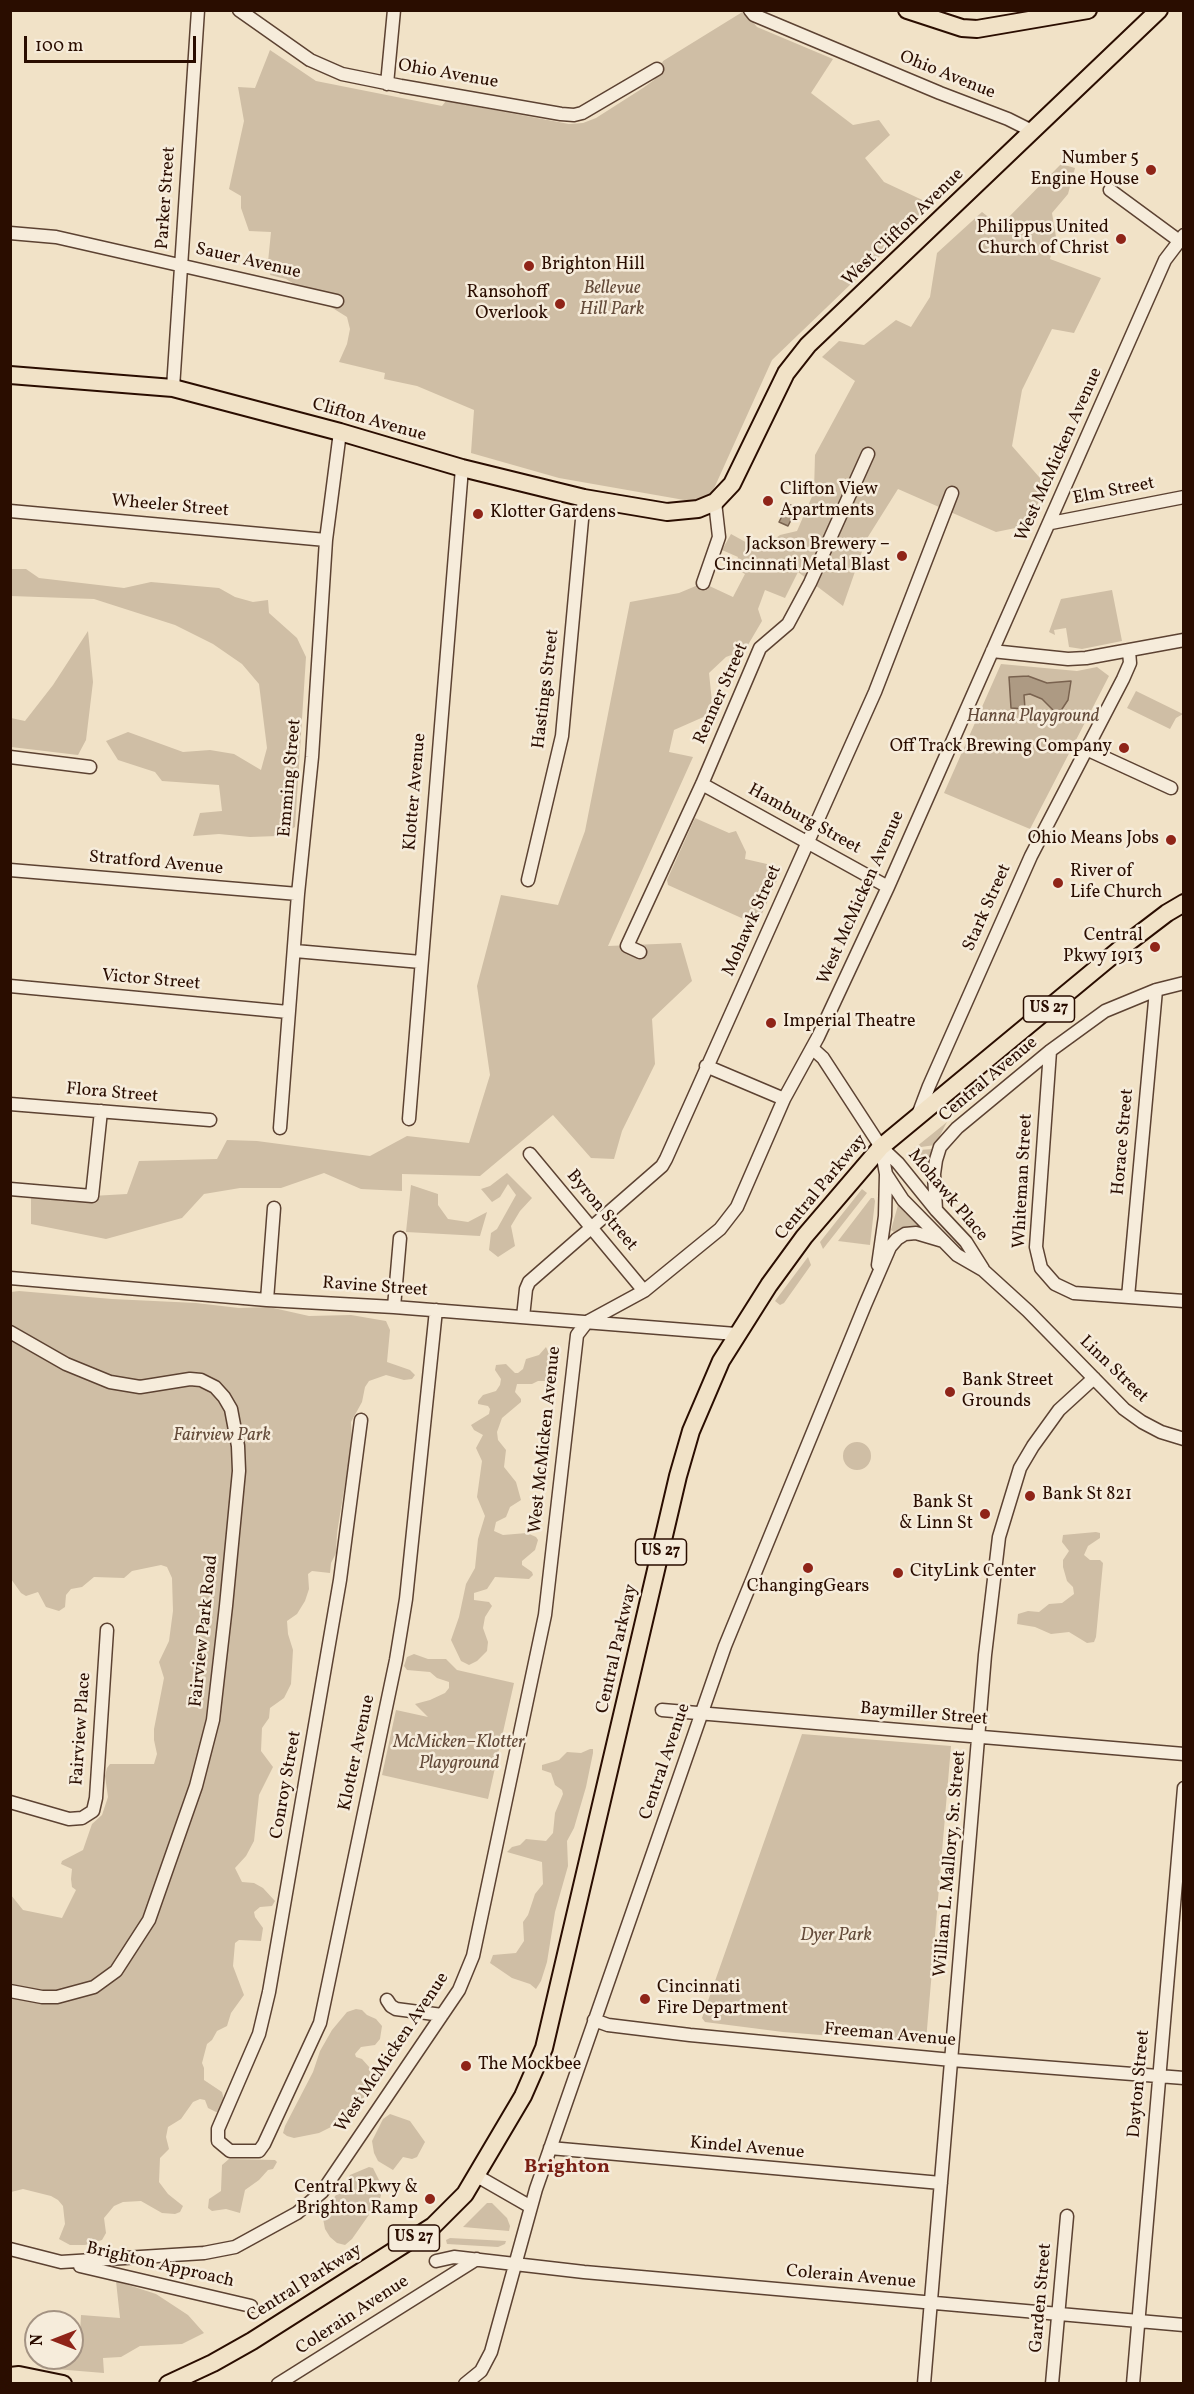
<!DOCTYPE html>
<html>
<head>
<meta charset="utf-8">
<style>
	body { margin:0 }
	#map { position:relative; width:1194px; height:2394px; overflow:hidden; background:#f1e2c7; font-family:Vollkorn,serif }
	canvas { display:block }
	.frame { position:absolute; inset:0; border:12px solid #2a0d00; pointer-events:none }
	.north { position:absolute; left:24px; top:2310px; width:60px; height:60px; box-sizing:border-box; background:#f6ecdb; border:2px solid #a49383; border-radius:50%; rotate:270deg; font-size:16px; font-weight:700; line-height:24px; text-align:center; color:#2a0d00 }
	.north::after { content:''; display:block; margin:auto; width:21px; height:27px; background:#8f2418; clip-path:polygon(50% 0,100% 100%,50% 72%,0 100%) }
	.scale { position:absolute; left:24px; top:36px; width:172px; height:27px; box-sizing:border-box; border:3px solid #2a0d00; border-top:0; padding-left:8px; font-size:18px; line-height:21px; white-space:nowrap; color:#2a0d00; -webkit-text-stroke:4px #f6ecdb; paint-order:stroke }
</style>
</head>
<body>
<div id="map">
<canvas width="1194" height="2394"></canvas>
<div class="frame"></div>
<div class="north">N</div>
<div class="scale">100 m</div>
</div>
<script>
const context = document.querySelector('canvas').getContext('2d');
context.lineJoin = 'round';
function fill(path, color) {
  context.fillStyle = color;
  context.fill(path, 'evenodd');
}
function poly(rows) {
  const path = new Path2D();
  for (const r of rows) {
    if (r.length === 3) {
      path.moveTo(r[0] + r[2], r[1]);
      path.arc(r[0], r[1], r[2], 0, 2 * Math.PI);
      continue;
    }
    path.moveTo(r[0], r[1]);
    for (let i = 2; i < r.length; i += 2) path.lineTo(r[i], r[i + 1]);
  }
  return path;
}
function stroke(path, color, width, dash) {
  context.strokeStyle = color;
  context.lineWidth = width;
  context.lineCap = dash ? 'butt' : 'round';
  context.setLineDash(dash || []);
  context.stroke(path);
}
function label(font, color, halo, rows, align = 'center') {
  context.font = font + ' Vollkorn,serif';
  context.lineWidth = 5;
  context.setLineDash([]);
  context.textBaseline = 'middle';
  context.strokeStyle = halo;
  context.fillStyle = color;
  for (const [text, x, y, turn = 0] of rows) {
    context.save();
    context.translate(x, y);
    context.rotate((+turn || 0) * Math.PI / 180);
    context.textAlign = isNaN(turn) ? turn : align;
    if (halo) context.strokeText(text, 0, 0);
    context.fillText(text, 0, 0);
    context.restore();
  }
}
const green = poly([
	[744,11,757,27,833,59,811,93,853,125,879,120,890,135,865,158,884,182,933,205,772,360,707,504,559,478,471,453,474,410,417,386,384,379,385,373,339,362,347,344,350,329,347,317,286,279,270,275,272,266,268,262,271,232,249,231,241,208,241,196,229,189,244,121,238,87,255,88,270,50,316,81,442,106,446,101,569,124,583,123,596,118,643,88,654,80,663,61],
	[1061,164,1075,168,1068,194,1052,213,1056,237,1050,259,1101,278,1074,333,1052,329,1022,390,1012,446,1040,478,1041,495,1030,525,996,532,898,489,866,540,843,606,798,572,785,598,765,590,758,609,762,621,745,650,726,657,709,673,712,702,708,715,674,730,669,752,693,757,608,946,681,943,692,981,652,1019,655,1064,622,1131,614,1159,591,1158,553,1115,480,1176,402,1174,402,1191,361,1189,324,1173,281,1188,240,1188,204,1194,182,1218,106,1239,31,1224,31,1191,92,1196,127,1194,139,1161,217,1159,227,1140,257,1141,370,1156,407,1136,469,1143,490,1075,477,986,501,895,558,905,585,831,630,602,679,593,703,583,733,597,745,574,734,568,738,557,722,550,731,534,760,550,780,535,797,531,814,492,815,455,855,381,822,357,839,341,864,345,896,320,911,327,930,297,937,253,982,212,1000,226],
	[11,569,26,569,39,578,124,588,151,582,219,588,235,597,253,602,268,600,269,613,297,638,306,657,295,827,277,836,250,837,219,834,193,836,200,813,222,811,219,785,162,781,155,772,118,760,106,741,128,732,183,752,210,750,234,754,261,770,267,748,259,684,242,664,213,644,175,625,94,599,11,596],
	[1112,590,1122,641,1082,649,1069,647,1066,628,1054,630,1055,635,1049,632,1061,599],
	[88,631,93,682,86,740,78,755,11,747,11,718,25,721,53,685],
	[1001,664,1077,671,1097,667,1109,676,1030,829,944,793],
	[1136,691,1183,714,1176,718,1170,729,1127,708],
	[695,818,729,833,736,831,746,852,745,859,767,864,781,871,757,925,668,885,667,880],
	[947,1122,935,1145,914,1148,916,1147],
	[933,1149,929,1180,913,1156,919,1150],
	[507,1173,532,1198,520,1211,511,1226,515,1246,498,1257,489,1250,491,1233,497,1229,516,1195,508,1184,500,1197,492,1202,481,1189,490,1186],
	[411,1185,438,1194,438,1205,448,1219,468,1222,487,1212,480,1236,406,1232],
	[862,1189,867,1193,823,1249,820,1242],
	[871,1198,874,1198,875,1201,870,1245,838,1241],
	[898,1205,900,1205,921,1227,913,1226,894,1232,891,1230],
	[808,1257,811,1265,784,1303,780,1305,775,1301],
	[19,1291,112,1299,196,1303,239,1308,269,1307,309,1316,351,1315,386,1321,390,1330,387,1362,410,1370,415,1375,412,1379,404,1380,386,1375,369,1381,365,1387,362,1402,351,1422,352,1441,337,1533,336,1553,331,1563,330,1573,312,1571,308,1574,309,1589,305,1601,297,1614,287,1621,288,1634,293,1650,291,1684,284,1698,270,1708,269,1718,262,1728,261,1751,273,1767,259,1795,254,1841,246,1856,235,1868,242,1882,254,1883,263,1888,275,1901,272,1906,260,1907,254,1912,255,1917,263,1928,261,1941,239,1940,235,1943,233,1966,244,1995,231,2013,227,2026,217,2031,212,2040,207,2044,202,2063,204,2068,204,2080,222,2092,225,2104,221,2111,216,2112,208,2108,205,2100,200,2099,193,2102,181,2119,168,2127,166,2137,169,2149,160,2158,159,2182,168,2194,183,2206,180,2212,175,2214,162,2213,141,2201,123,2202,114,2206,104,2218,106,2233,102,2240,85,2245,70,2245,59,2239,65,2224,63,2206,58,2200,51,2196,23,2189,11,2192,11,1895,23,1910,62,1918,76,1890,72,1887,71,1879,72,1869,61,1864,62,1861,83,1850,92,1824,102,1815,108,1797,105,1776,107,1768,110,1764,154,1764,157,1754,154,1740,154,1729,164,1678,159,1662,169,1641,173,1611,172,1578,167,1567,161,1565,132,1571,124,1578,94,1577,82,1587,71,1589,66,1595,65,1607,59,1611,46,1607,38,1592,26,1596,21,1593,11,1579,11,1292],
	[546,1347,554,1365,552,1378,549,1381,538,1381,532,1384,517,1384,515,1392,521,1399,521,1402,502,1418,497,1432,498,1440,506,1450,504,1467,516,1482,521,1500,510,1507,506,1517,496,1522,494,1531,503,1535,527,1533,536,1537,538,1540,535,1550,522,1561,522,1565,532,1572,533,1575,529,1579,495,1577,487,1589,474,1593,474,1600,489,1602,492,1606,485,1617,483,1628,488,1642,487,1651,477,1661,469,1665,461,1661,451,1640,459,1617,466,1584,475,1568,478,1539,485,1516,477,1497,482,1461,476,1448,483,1435,474,1430,471,1425,489,1414,490,1409,488,1406,478,1404,478,1401,483,1395,496,1391,500,1385,501,1379,495,1370,496,1365,506,1364,515,1373,518,1373,523,1369,526,1359,539,1355],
	[857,1456,14],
	[1096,1532,1100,1533,1100,1538,1088,1546,1084,1555,1090,1560,1100,1560,1103,1563,1096,1637,1094,1642,1087,1643,1069,1632,1051,1634,1035,1627,1017,1624,1018,1614,1028,1611,1039,1612,1049,1604,1062,1603,1074,1594,1073,1587,1067,1581,1063,1567,1063,1560,1069,1551,1062,1542,1063,1535],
	[414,1654,428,1659,446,1659,457,1670,514,1683,488,1799,382,1775,396,1710,428,1717,415,1704,430,1700,445,1693,449,1688,449,1682,437,1678,430,1672,407,1670,404,1666,407,1657],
	[802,1734,951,1746,926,2041,922,2043,783,2032,705,2022,702,2018],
	[590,1749,593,1749,593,1753,586,1787,574,1828,567,1841,568,1866,555,1912,547,1962,541,1981,536,1989,530,1984,512,1978,490,1963,493,1955,516,1953,524,1941,523,1922,528,1915,535,1894,543,1884,542,1862,507,1852,512,1847,520,1845,526,1839,546,1841,553,1833,555,1813,563,1794,562,1790,555,1785,551,1773,542,1770,542,1765,559,1760,567,1752,581,1753],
	[356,2009,362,2010,367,2015,376,2019,382,2026,380,2039,375,2045,361,2047,355,2054,356,2057,362,2059,370,2068,371,2079,362,2102,349,2122,342,2127,331,2127,319,2133,294,2138,287,2136,283,2133,285,2126,313,2072,320,2051,332,2030,347,2012],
	[390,2114,410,2121,425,2142,417,2157,412,2159,403,2157,393,2170,378,2161,374,2153,372,2141,383,2119],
	[229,2159,275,2160,277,2162,273,2169,268,2170,259,2180,245,2190,240,2213,226,2209,212,2211,208,2208,209,2199,221,2191,222,2165],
	[369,2167,373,2168,383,2188,380,2199,352,2239,345,2245,337,2243,330,2237,325,2229,322,2213,336,2195,346,2192,345,2184,350,2175],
	[487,2203,492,2203,507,2218,510,2226,509,2231,463,2227],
	[450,2238,506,2241,505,2244,498,2247,447,2244,446,2240],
	[116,2281,156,2294,188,2315,204,2333,182,2344,140,2346,121,2357,103,2358,104,2373,55,2369,57,2358,72,2358,72,2334,80,2334,81,2315,120,2318]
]);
const water = poly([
	[788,504,797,508,788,526,779,522,788,504],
	[1028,676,1047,683,1071,681,1068,700,1058,715,1042,699,1030,694,1024,695,1025,709,1011,708,1009,677,1028,676]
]);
const minor = poly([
	[239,10,310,60,342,74,401,86,561,114,574,115,582,113,657,69],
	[750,10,754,15,940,93,1008,119,1032,131],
	[387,84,394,10],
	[1110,190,1178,240],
	[10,233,56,237,337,301],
	[173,388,198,10],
	[10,511,326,540],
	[1051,523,1184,497],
	[703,583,719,537,715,502],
	[992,651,1068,659,1086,658,1184,640],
	[1086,749,1171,788],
	[10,757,90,767],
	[702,784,888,887],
	[10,870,298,894],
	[528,880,562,736,584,498],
	[295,951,421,962],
	[640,952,627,946,702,784,760,648,788,624,810,583,868,454],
	[10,986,288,1012],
	[812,1048,823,1058,881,1147,898,1163,936,1210,966,1242,983,1269],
	[1050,1051,1036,1247,1041,1268,1055,1284,1074,1293,1184,1301],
	[706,1066,784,1099],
	[10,1104,210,1120],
	[918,1115,929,1086,1031,856,1123,679,1130,663,1129,651],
	[409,1119,462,468],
	[280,1128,298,894,312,757,326,540,340,432],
	[881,1147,886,1174,903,1200,957,1255,983,1270,1028,1311,1124,1409,1142,1422,1161,1432,1184,1439],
	[530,1154,644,1291],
	[10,1189,92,1196,101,1111],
	[936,1210,934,1174,936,1160,940,1147,957,1128,1050,1051,1105,1011,1156,990,1184,983],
	[878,1265,885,1216,886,1175],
	[10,1278,267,1300,394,1307,736,1334],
	[1128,1297,1156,990],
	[267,1300,274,1208],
	[394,1307,400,1238],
	[523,1317,526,1289,529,1282,662,1166,666,1159,875,692,952,493],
	[10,1332,66,1364,110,1382,140,1387,190,1379,201,1380,215,1387,224,1397,231,1409,238,1446,239,1471,226,1606,213,1720,196,1786,149,1920,116,1971,94,1987,57,1997,42,1997,10,1991],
	[361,1420,340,1580,269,1992,259,2034,218,2129,218,2141,230,2151,259,2151,264,2144,320,2023,396,1660,406,1599,436,1310],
	[662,1710,1184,1754],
	[10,1802,69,1819,82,1818,93,1811,96,1798,107,1630],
	[387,2000,391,2006,396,2009,442,2015],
	[594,2020,608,2025,690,2035,952,2060,1184,2078],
	[550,2148,941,2183],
	[477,2176,531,2207],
	[10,2249,61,2262,204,2253,235,2247,297,2213,322,2192,459,1990,473,1956,545,1615,577,1335,587,1322,644,1291,720,1229,737,1207,784,1099,818,1037,888,887,1165,260,1184,235],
	[436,2261,454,2257,584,2272,1184,2325],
	[80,2266,251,2306],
	[278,2384,477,2259],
	[465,2384,481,2371,491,2352,536,2189,725,1646,865,1305,890,1247,897,1239,905,1234,916,1233,943,1241],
	[924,2384,985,1655,999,1537,1020,1468,1033,1446,1059,1410,1094,1378],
	[1052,2384,1067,2216],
	[1133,2384,1184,1788]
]);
const major = poly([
	[907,10,962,28,977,29,1088,10],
	[10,375,173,388,340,432,462,468,584,498,667,512,698,509,715,502,732,484,786,373,808,345,1159,10],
	[10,2376,19,2375,63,2384],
	[168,2384,213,2363,252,2341,433,2226,465,2194,523,2096,544,2048,678,1476,691,1431,721,1361,769,1285,804,1237,881,1147,1125,945,1167,913,1184,903]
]);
const markers = [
	[1151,170,6,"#8f2418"],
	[1121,239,6,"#8f2418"],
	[529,266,6,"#8f2418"],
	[560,304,6,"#8f2418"],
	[768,501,6,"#8f2418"],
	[478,514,6,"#8f2418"],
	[902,556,6,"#8f2418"],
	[1124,748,6,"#8f2418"],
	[1171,840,6,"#8f2418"],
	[1058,883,6,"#8f2418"],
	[1155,947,6,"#8f2418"],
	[771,1023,6,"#8f2418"],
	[950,1392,6,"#8f2418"],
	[1030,1496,6,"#8f2418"],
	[985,1514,6,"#8f2418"],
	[808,1568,6,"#8f2418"],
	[898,1573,6,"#8f2418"],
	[645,1999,6,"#8f2418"],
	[466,2066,6,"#8f2418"],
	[430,2199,6,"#8f2418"]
];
const shields = [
	[1049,1009,51],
	[661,1552,51],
	[414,2238,51]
];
const shieldNames = [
	["US 27",1049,1009],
	["US 27",661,1552],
	["US 27",414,2238]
];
const streetNames = [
	["Ohio Avenue",448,75,10],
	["Ohio Avenue",947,76,22],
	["Parker Street",167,198,-86],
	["West Clifton Avenue",904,228,-44],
	["Sauer Avenue",248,262,13],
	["Clifton Avenue",369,421,16],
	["West McMicken Avenue",1060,455,-66],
	["Elm Street",1114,492,-11],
	["Wheeler Street",170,507,5],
	["Hastings Street",547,689,-83],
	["Renner Street",722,694,-66],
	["Emming Street",291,778,-85],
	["Klotter Avenue",416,792,-85],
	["Hamburg Street",804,820,29],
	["Stratford Avenue",156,864,5],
	["West McMicken Avenue",862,898,-66],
	["Stark Street",988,908,-66],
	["Mohawk Street",753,921,-66],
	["Victor Street",151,981,5],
	["Central Avenue",989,1080,-40],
	["Flora Street",112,1094,5],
	["Horace Street",1124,1142,-85],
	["Whiteman Street",1024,1181,-87],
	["Central Parkway",822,1188,-50],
	["Mohawk Place",947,1196,50],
	["Byron Street",601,1211,50],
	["Ravine Street",375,1288,4],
	["Linn Street",1113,1370,44],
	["West McMicken Avenue",546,1440,-84],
	["Fairview Park Road",205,1631,-84],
	["Central Parkway",618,1649,-77],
	["Baymiller Street",924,1715,5],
	["Fairview Place",82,1729,-86],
	["Klotter Avenue",358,1753,-78],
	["Central Avenue",666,1762,-71],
	["Conroy Street",287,1785,-80],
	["William L. Mallory, Sr. Street",951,1864,-85],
	["Freeman Avenue",890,2036,5],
	["West McMicken Avenue",393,2053,-56],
	["Dayton Street",1140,2084,-85],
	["Kindel Avenue",747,2149,5],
	["Brighton Approach",160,2266,13],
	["Colerain Avenue",851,2278,5],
	["Central Parkway",305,2284,-32],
	["Garden Street",1042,2298,-85],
	["Colerain Avenue",353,2316,-33]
];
const poiNames = [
	["Number 5",1139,160,"right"],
	["Engine House",1139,181,"right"],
	["Philippus United",1109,229,"right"],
	["Church of Christ",1109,250,"right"],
	["Brighton Hill",541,266],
	["Ransohoff",548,294,"right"],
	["Overlook",548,315,"right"],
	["Clifton View",780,491],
	["Apartments",780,512],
	["Klotter Gardens",490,514],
	["Jackson Brewery –",890,546,"right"],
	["Cincinnati Metal Blast",890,567,"right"],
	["Off Track Brewing Company",1112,748,"right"],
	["Ohio Means Jobs",1159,840,"right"],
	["River of",1070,873],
	["Life Church",1070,894],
	["Central",1143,937,"right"],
	["Pkwy 1913",1143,958,"right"],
	["Imperial Theatre",783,1023],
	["Bank Street",962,1382],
	["Grounds",962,1403],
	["Bank St 821",1042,1496],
	["Bank St",973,1504,"right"],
	["& Linn St",973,1525,"right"],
	["CityLink Center",910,1573],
	["ChangingGears",808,1588,"center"],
	["Cincinnati",657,1989],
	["Fire Department",657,2010],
	["The Mockbee",478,2066],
	["Central Pkwy &",418,2189,"right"],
	["Brighton Ramp",418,2210,"right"]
];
const parkNames = [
	["Bellevue",612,290],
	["Hill Park",612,311],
	["Hanna Playground",1033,718],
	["Fairview Park",222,1437],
	["McMicken–Klotter",459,1744],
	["Playground",459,1765],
	["Dyer Park",836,1937]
];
const neighbourhoodNames = [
	["Brighton",567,2168]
];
fill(green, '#cfbea5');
fill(water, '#ad9a83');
stroke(water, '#79624f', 1.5);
stroke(minor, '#5c4232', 15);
stroke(major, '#2a0d00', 20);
stroke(minor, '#f6ecdb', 12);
stroke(major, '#f1e2c7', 16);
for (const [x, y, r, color] of markers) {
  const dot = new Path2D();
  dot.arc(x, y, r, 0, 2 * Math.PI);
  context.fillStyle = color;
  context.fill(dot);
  stroke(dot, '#f6ecdb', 2);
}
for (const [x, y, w] of shields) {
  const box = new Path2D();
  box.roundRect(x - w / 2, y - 13, w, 26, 4.5);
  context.fillStyle = '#f6ecdb';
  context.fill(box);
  stroke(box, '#2a0d00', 1.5);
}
label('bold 16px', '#2a0d00', null, shieldNames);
label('18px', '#2a0d00', '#f6ecdb', streetNames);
label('18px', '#2a0d00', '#f6ecdb', poiNames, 'left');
label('italic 18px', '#644b3a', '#f6ecdb', parkNames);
label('bold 20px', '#7a1f14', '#f6ecdb', neighbourhoodNames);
</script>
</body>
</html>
